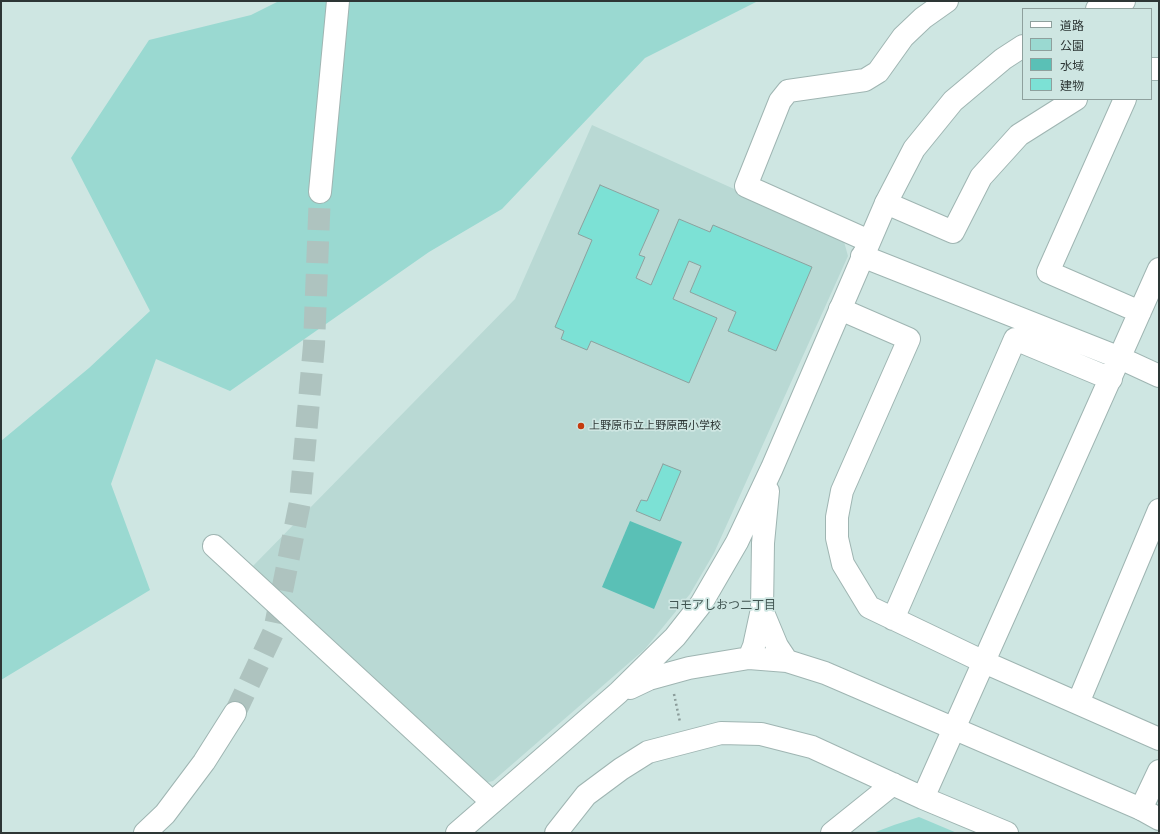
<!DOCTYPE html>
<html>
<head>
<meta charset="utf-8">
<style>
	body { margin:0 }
	#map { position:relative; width:1160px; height:834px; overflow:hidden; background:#cee6e2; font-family:"IBM Plex Serif","Noto Sans JP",serif }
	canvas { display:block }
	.frame { position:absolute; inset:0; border:2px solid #2d3635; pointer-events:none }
	.legend { position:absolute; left:1022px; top:8px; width:130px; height:92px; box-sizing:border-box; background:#cee6e2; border:1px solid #8ea09d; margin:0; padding:5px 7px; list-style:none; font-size:12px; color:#2d3635 }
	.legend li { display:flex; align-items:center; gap:8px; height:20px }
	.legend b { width:20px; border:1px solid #8ea09d }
</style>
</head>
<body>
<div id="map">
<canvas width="1160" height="834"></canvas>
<div class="frame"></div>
<ul class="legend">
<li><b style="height:5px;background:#fff"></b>道路</li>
<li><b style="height:11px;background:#9ad9d1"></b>公園</li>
<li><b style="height:11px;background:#5ac0b6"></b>水域</li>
<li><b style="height:11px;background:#7ce1d5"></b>建物</li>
</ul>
</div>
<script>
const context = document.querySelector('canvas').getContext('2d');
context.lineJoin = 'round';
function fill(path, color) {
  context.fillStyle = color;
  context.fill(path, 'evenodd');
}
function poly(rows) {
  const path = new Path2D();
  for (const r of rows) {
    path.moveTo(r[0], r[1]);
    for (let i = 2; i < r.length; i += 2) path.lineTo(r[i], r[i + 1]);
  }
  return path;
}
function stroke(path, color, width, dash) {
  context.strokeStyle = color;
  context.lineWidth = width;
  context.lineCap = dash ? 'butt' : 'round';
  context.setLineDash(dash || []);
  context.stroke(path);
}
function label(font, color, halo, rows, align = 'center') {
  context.font = font + ' "IBM Plex Serif","Noto Sans JP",serif';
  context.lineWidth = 3.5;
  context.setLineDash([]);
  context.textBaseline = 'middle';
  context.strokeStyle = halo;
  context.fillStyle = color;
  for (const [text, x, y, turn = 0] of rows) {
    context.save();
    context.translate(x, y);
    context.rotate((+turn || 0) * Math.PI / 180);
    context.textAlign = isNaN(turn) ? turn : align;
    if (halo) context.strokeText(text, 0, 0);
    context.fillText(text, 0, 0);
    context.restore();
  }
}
const built = poly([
	[592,125,843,238,848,256,714,553,690,594,645,649,493,781,484,783,252,567,515,299]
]);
const green = poly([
	[279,1,758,1,645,58,502,209,429,252,230,391,156,359,111,484,150,590,1,680,1,441,89,368,150,311,71,158,149,40,251,15],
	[919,817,957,833,873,833,894,825]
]);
const water = poly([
	[630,521,682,542,654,609,602,587]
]);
const building = poly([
	[600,185,659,210,639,255,645,257,636,278,651,285,679,219,710,232,713,225,812,267,776,351,728,331,736,312,690,292,701,266,689,261,673,299,717,318,689,383,591,341,587,350,561,339,564,331,555,327,592,240,578,234,600,185],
	[663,464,681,471,660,521,636,511,641,500,647,501,663,464]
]);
const secondaryTunnel = poly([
	[235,713,274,631,300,502,314,345,320,192]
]);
const path = poly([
	[674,694,680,722]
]);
const street = poly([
	[1151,69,1159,69],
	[1125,99,1048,272,1140,312],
	[886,203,953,232,981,177,1019,135,1076,99],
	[869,241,746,186,780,101,788,91,865,80,878,72,903,37,923,18,947,1],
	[862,256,1120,358,1159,376],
	[840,309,909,339,842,491,837,517,837,538,843,564,869,607,984,662,1159,739],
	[214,546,492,802],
	[893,619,1015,339,1111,379],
	[1078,703,1159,510],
	[1141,809,1159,771],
	[556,833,586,795,621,769,648,752,721,733,761,734,812,747,923,798],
	[832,833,893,784],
	[1007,833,923,798,1159,269]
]);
const secondary = poly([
	[1097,9,1124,1],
	[320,192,338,1],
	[762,610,777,646,787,661],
	[749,658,754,646,762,609,763,543,768,491],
	[630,688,649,679,689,668,749,658,787,661,825,673,1141,809,1159,819],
	[145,833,165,814,204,762,235,713],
	[457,833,618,693,675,637,701,604,737,542,772,468,886,203,914,149,953,101,1003,59,1023,46]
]);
const markers = [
	[581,426,4,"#c43b0e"]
];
const poiNames = [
	["上野原市立上野原西小学校",589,426]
];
const neighbourhoodNames = [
	["コモアしおつ二丁目",722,606]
];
fill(built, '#b9d9d4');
fill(green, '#9ad9d1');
fill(water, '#5ac0b6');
fill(building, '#7ce1d5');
stroke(building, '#8ca29f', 1);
stroke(secondaryTunnel, '#aec3bf', 22, [22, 11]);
stroke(street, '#9fb5b2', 24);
stroke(secondary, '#9fb5b2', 24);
stroke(path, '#8b9c9a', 2.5, [2, 3]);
stroke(street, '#fff', 22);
stroke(secondary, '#fff', 22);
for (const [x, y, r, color] of markers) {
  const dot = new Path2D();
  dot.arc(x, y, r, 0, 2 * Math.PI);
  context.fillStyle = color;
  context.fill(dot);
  stroke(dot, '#cee6e2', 1.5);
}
label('11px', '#2d3635', '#cee6e2', poiNames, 'left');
label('12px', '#415552', '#cee6e2', neighbourhoodNames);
</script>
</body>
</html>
